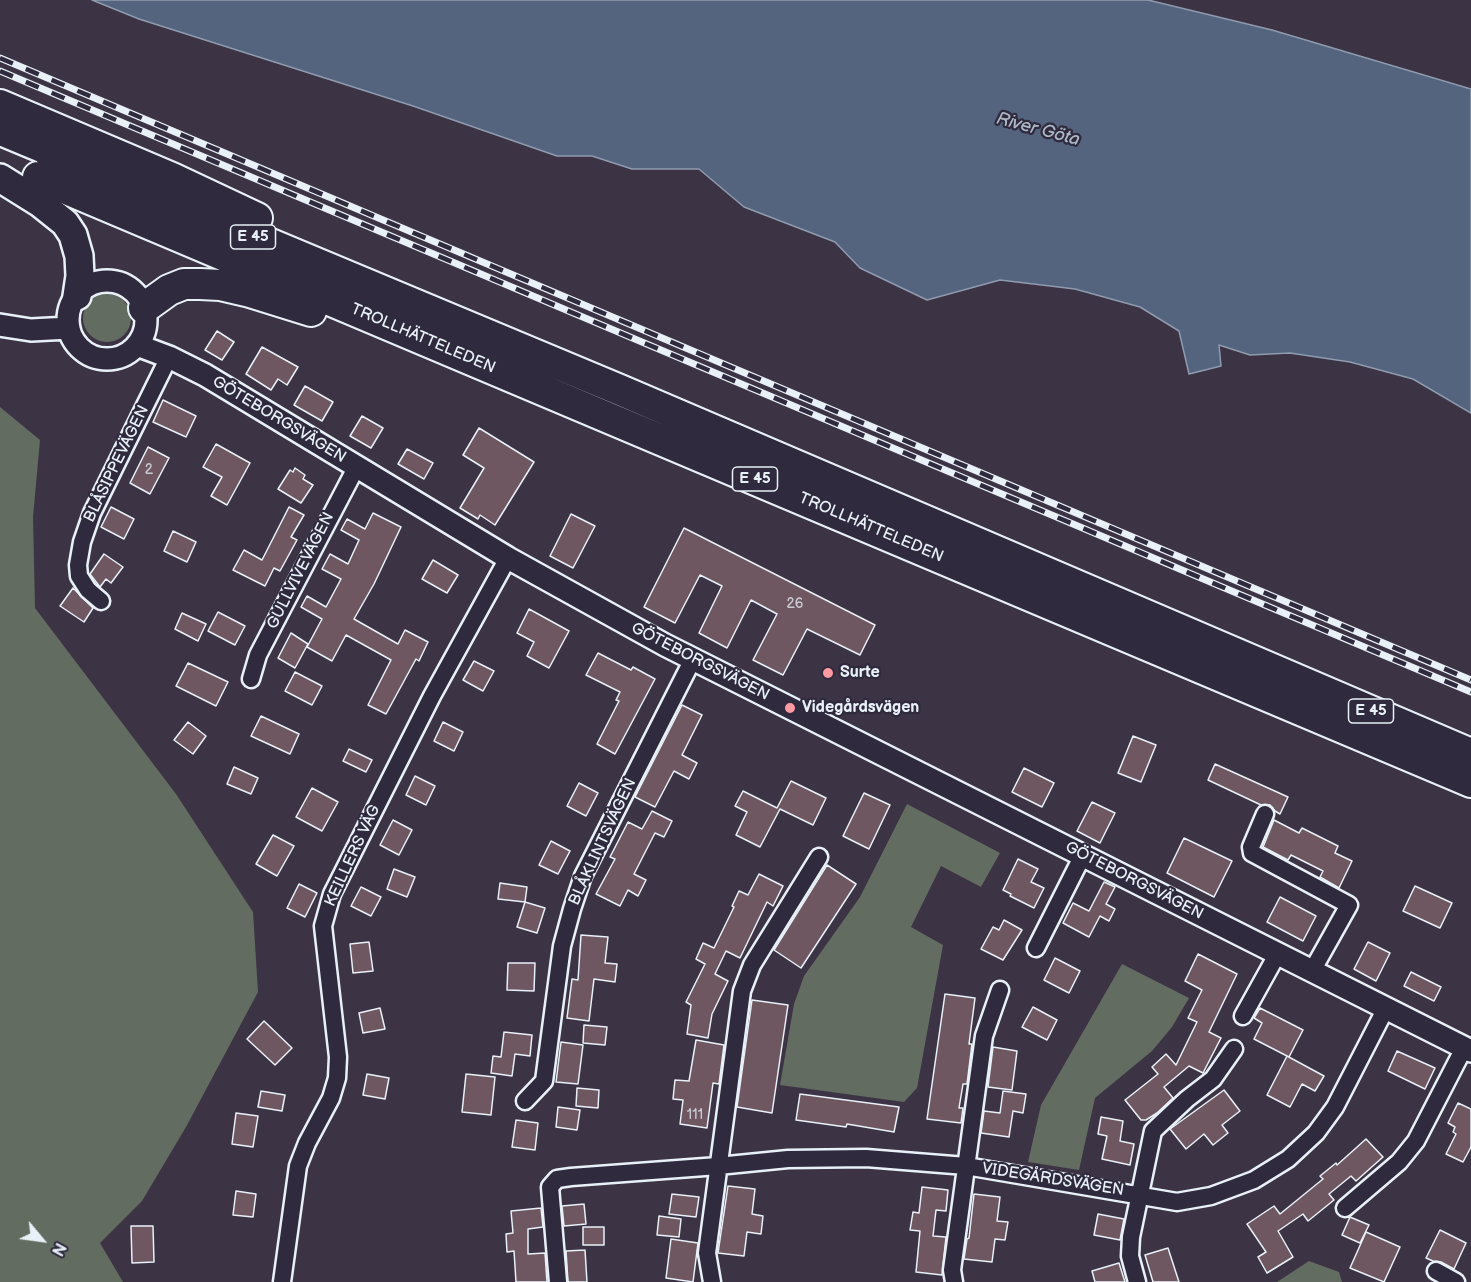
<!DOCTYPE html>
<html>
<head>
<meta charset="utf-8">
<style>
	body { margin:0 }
	#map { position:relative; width:1471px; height:1282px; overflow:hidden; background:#3c3344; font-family:"Balsamiq Sans",sans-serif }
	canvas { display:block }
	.north { position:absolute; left:12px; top:1210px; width:60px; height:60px; -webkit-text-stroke:4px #2f2a3d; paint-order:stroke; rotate:119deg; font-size:16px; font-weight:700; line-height:24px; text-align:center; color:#e8f1f8 }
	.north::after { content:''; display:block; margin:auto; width:21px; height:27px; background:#e8f1f8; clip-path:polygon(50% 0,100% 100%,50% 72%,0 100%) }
</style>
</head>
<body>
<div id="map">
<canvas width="1471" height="1282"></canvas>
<div class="north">N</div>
</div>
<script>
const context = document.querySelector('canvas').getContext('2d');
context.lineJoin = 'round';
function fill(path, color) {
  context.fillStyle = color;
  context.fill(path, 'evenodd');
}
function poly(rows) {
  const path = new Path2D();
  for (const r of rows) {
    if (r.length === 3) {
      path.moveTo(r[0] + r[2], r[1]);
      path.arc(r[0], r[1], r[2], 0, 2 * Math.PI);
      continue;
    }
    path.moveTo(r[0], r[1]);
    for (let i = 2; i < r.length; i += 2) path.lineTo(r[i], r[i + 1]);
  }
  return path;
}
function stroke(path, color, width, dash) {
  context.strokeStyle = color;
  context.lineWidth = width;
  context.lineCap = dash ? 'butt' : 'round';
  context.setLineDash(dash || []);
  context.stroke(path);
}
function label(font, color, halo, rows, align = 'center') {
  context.font = font + ' "Balsamiq Sans",sans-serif';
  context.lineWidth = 4.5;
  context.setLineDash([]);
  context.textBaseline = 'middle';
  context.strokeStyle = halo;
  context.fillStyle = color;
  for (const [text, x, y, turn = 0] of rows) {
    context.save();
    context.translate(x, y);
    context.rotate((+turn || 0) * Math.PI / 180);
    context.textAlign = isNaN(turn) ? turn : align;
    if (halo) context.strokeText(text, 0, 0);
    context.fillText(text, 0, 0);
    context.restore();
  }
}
const green = poly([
	[107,318,24],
	[0,407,40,440,33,517,35,608,176,794,253,912,258,992,186,1127,142,1201,100,1243,123,1282,0,1282],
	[907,804,1000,853,981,887,941,866,911,927,943,945,917,1088,904,1102,780,1085,794,1004,804,976,860,897],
	[1122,964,1189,998,1172,1027,1152,1051,1095,1098,1079,1170,1028,1162,1041,1105],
	[1309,1261,1339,1272,1342,1282,1277,1282]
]);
const water = poly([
	[92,0,1148,0,1272,30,1471,89,1471,413,1413,379,1350,362,1290,353,1250,355,1219,345,1221,366,1189,374,1179,331,1140,307,1075,289,1000,280,927,300,860,268,835,242,744,207,699,169,632,169,592,156,557,156,413,106,139,19,92,0]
]);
const building = poly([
	[217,331,234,342,222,360,205,350,217,331],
	[262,347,298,367,287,385,278,379,271,390,246,374,262,347],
	[305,386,333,402,322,421,294,405,305,386],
	[163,400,196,416,186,437,153,422,163,400],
	[362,416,383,428,371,448,350,436,362,416],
	[479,428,534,462,495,525,480,515,478,519,460,508,484,468,463,455,479,428],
	[216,444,250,463,227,505,211,496,222,477,203,467,216,444],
	[148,447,169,458,150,494,130,483,148,447],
	[407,449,433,463,424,479,398,464,407,449],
	[295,468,305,475,303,479,313,485,301,503,278,489,290,470,293,472,295,468],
	[111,507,134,519,124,539,101,527,111,507],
	[289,507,304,515,291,537,297,540,280,571,274,568,265,586,233,570,244,550,262,560,289,507],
	[373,513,401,527,374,584,354,619,398,644,405,630,428,642,419,661,416,659,386,714,368,705,391,660,346,635,332,661,307,647,322,619,301,607,307,596,326,607,341,579,322,569,330,554,348,564,359,540,341,530,347,519,365,529,373,513],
	[571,514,595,526,573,568,550,556,571,514],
	[684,528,875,625,860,655,807,629,783,675,753,660,777,614,751,600,727,648,699,633,722,586,700,575,675,623,644,607,684,528],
	[173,531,196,542,187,562,164,551,173,531],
	[104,554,123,567,111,583,106,579,100,587,90,574,104,554],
	[433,560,458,575,447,593,422,579,433,560],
	[73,588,93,608,84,622,60,606,73,588],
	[529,609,569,631,549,668,527,656,534,642,517,633,529,609],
	[218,612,245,626,235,645,208,631,218,612],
	[182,613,206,624,198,641,175,629,182,613],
	[291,633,308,644,295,668,278,658,291,633],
	[598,653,631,670,633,667,655,679,615,754,597,744,619,701,616,700,620,692,586,675,598,653],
	[474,661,494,671,483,691,463,680,474,661],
	[188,663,228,682,216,706,176,686,188,663],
	[295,672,322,686,312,705,285,691,295,672],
	[682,705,702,715,682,755,697,763,689,779,674,771,655,807,635,797,682,705],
	[261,716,299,734,290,754,251,736,261,716],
	[188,722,206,736,193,754,174,740,188,722],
	[443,722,463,732,454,751,434,741,443,722],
	[1133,736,1156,745,1141,782,1118,773,1133,736],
	[349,749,372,760,366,772,343,761,349,749],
	[1215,764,1288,797,1280,814,1275,811,1270,805,1261,805,1208,780,1215,764],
	[234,767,258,778,251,794,227,784,234,767],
	[1024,768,1054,783,1042,807,1012,792,1024,768],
	[415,776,435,786,426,805,406,795,415,776],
	[791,781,826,798,813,825,780,809,760,847,736,835,747,812,735,806,743,791,777,808,791,781],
	[579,783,598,793,586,816,567,806,579,783],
	[312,788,338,802,322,831,296,817,312,788],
	[864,793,890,805,869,849,843,836,864,793],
	[1092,802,1115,813,1100,843,1077,831,1092,802],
	[652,811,672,821,664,837,655,833,634,874,646,880,638,896,628,890,620,906,596,894,615,859,610,857,628,822,642,829,652,811],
	[393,820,412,830,399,855,380,845,393,820],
	[1274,820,1299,833,1302,828,1338,846,1335,853,1352,861,1339,888,1320,877,1323,871,1291,855,1288,860,1263,847,1274,820],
	[273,835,294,846,277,876,256,864,273,835],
	[1184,838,1232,861,1214,897,1167,873,1184,838],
	[551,841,570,851,558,874,539,865,551,841],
	[1018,859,1038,869,1031,882,1044,888,1034,908,1010,896,1011,894,1003,890,1018,859],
	[827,865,856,884,801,968,774,950,827,865],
	[394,869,415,877,407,897,387,889,394,869],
	[759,874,783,886,773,906,767,902,740,958,726,951,715,974,728,981,712,1014,708,1038,687,1034,691,1005,686,1002,705,964,696,959,703,943,714,948,734,907,732,906,739,891,748,895,759,874],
	[1104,882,1115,887,1106,904,1115,909,1109,921,1100,916,1089,937,1063,923,1073,903,1089,911,1104,882],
	[500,883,527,887,525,902,498,899,500,883],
	[299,884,317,893,305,917,287,908,299,884],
	[1415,886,1452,903,1440,928,1403,911,1415,886],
	[361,887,381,897,371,916,351,906,361,887],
	[1280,897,1316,916,1303,941,1267,922,1280,897],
	[525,902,545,908,537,933,517,927,525,902],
	[1004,920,1022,930,1003,960,981,949,993,927,999,930,1004,920],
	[581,935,608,937,605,963,617,964,615,982,594,979,589,1021,567,1018,572,979,578,980,581,935],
	[369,942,373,971,353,973,350,944,369,942],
	[1368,942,1390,953,1376,981,1354,969,1368,942],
	[1198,954,1237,974,1209,1032,1221,1038,1203,1073,1189,1066,1164,1087,1173,1098,1157,1113,1146,1120,1141,1120,1125,1100,1158,1074,1152,1067,1166,1054,1176,1065,1197,1022,1188,1018,1202,990,1185,981,1198,954],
	[1055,958,1080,971,1069,993,1044,980,1055,958],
	[508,963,535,963,534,991,507,990,508,963],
	[1411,972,1441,987,1434,1001,1404,986,1411,972],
	[945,994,975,998,969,1044,972,1044,967,1084,963,1084,959,1108,963,1108,961,1123,927,1119,945,994],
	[752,1000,788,1005,772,1113,737,1107,752,1000],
	[1033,1007,1057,1020,1047,1040,1022,1027,1033,1007],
	[380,1008,385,1029,363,1033,359,1013,380,1008],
	[1260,1008,1303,1030,1289,1057,1254,1039,1262,1023,1254,1018,1260,1008],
	[264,1021,292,1048,275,1065,247,1039,264,1021],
	[584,1025,607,1027,605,1045,583,1043,584,1025],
	[504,1032,532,1035,530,1056,515,1054,512,1076,491,1073,493,1056,501,1057,504,1032],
	[696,1040,724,1045,719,1084,713,1083,707,1128,680,1124,683,1100,673,1099,675,1080,689,1081,696,1040],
	[561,1042,583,1045,578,1084,556,1082,561,1042],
	[993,1047,1017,1051,1012,1090,988,1087,993,1047],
	[1397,1051,1435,1068,1425,1089,1388,1071,1397,1051],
	[1287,1056,1324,1076,1315,1091,1302,1084,1290,1107,1267,1095,1287,1056],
	[367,1074,389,1078,385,1099,363,1095,367,1074],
	[466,1074,495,1077,491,1115,462,1112,466,1074],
	[577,1088,599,1090,598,1108,576,1106,577,1088],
	[1224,1090,1240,1111,1222,1125,1228,1133,1213,1145,1204,1134,1186,1149,1170,1129,1224,1090],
	[261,1091,285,1095,282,1111,258,1107,261,1091],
	[1003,1091,1026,1094,1023,1113,1013,1111,1009,1137,981,1133,984,1111,1000,1113,1003,1091],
	[800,1094,899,1107,894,1132,847,1124,846,1127,796,1120,800,1094],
	[1458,1103,1471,1109,1471,1147,1463,1162,1446,1154,1456,1134,1453,1132,1455,1127,1448,1123,1458,1103],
	[558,1107,580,1110,577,1130,556,1127,558,1107],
	[236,1113,258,1116,253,1147,232,1144,236,1113],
	[1101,1117,1123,1121,1120,1141,1134,1144,1130,1165,1102,1159,1107,1136,1098,1134,1101,1117],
	[516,1120,538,1123,535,1150,512,1147,516,1120],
	[1366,1139,1383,1157,1356,1181,1351,1176,1329,1194,1334,1200,1308,1221,1303,1214,1278,1231,1293,1257,1267,1273,1258,1257,1266,1252,1247,1224,1274,1206,1280,1214,1323,1179,1320,1176,1336,1163,1337,1165,1366,1139],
	[728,1186,755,1189,752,1214,763,1216,761,1234,747,1232,744,1256,718,1253,728,1186],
	[922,1187,948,1190,946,1211,936,1210,933,1236,946,1237,942,1275,916,1272,920,1231,910,1230,913,1212,919,1213,922,1187],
	[236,1191,256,1194,253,1217,233,1215,236,1191],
	[672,1194,699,1197,696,1217,669,1214,672,1194],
	[974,1194,1000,1197,997,1221,1008,1222,1005,1240,995,1239,992,1262,964,1259,967,1239,969,1238,974,1194],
	[584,1204,586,1224,564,1226,562,1206,584,1204],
	[541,1208,543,1227,528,1229,528,1254,545,1253,547,1282,516,1282,514,1251,507,1252,506,1234,513,1233,511,1211,541,1208],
	[1098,1214,1124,1219,1120,1240,1094,1235,1098,1214],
	[659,1216,681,1219,679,1237,657,1235,659,1216],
	[1350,1217,1369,1225,1360,1243,1342,1235,1350,1217],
	[131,1226,153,1226,154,1262,132,1263,131,1226],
	[583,1227,604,1227,604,1245,583,1245,583,1227],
	[1440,1230,1466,1243,1454,1269,1441,1262,1433,1261,1426,1258,1440,1230],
	[1366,1232,1400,1247,1384,1282,1350,1268,1366,1232],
	[671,1239,698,1243,693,1282,666,1278,671,1239],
	[1168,1248,1179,1282,1153,1282,1145,1255,1168,1248],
	[585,1250,587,1282,568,1282,566,1251,585,1250],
	[1119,1263,1125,1282,1095,1282,1092,1271,1119,1263]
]);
const minor = poly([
	[101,601,88,590,79,576,78,565,82,542,92,513,169,357],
	[251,679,258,655,357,466],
	[1265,814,1251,847,1252,853,1349,905,1312,971],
	[1036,948,1083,855],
	[1243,1016,1278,953],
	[525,1101,544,1081,562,946,572,909,583,876,693,659],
	[1345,1208,1399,1162,1416,1141,1464,1048],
	[1436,1271,1456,1282],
	[282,1282,298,1166,307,1143,331,1098,337,1078,338,1057,323,926,332,894,432,696,508,558],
	[558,1282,550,1187,557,1179,571,1177,718,1166,788,1159,866,1158,966,1166,1177,1202,1211,1196,1254,1180,1288,1159,1316,1133,1335,1107,1386,1008],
	[712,1282,707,1253,742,991,752,965,819,857],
	[954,1282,952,1270,984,1036,1000,990],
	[1137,1282,1130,1256,1131,1237,1153,1131,1187,1099,1213,1079,1234,1049]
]);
const tertiary = poly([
	[107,320,39],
	[0,325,31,330,69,328],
	[137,345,169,357,205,375,508,558,665,645,1471,1051]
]);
const trunk = poly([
	[0,131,48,151],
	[0,178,40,203,65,223,73,235,79,256,80,276,77,296]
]);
const motorway = poly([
	[0,105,172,178,257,218],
	[48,151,620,390,1471,754],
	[38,177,1471,782],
	[144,308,169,290,184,284,200,284,220,285,250,292,311,311]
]);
const rail = poly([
	[0,58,1471,680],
	[0,71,1471,692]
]);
const markers = [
	[828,673,6,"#ff9aa2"],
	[790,708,6,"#ff9aa2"]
];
const numberNames = [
	["2",149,470],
	["26",795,604],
	["111",695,1115]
];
const shields = [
	[253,237,45],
	[755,479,45],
	[1371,711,45]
];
const shieldNames = [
	["E 45",253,237],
	["E 45",755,479],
	["E 45",1371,711]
];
const streetNames = [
	["TROLLHÄTTELEDEN",423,339,23],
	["GÖTEBORGSVÄGEN",279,420,31],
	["BLÅSIPPEVÄGEN",117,464,-64],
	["TROLLHÄTTELEDEN",871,528,23],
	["GULLVIVEVÄGEN",301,571,-63],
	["GÖTEBORGSVÄGEN",700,662,27],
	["BLÅKLINTSVÄGEN",603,842,-65],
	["KEILLERS VÄG",353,856,-65],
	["GÖTEBORGSVÄGEN",1134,881,27],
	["VIDEGÅRDSVÄGEN",1053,1180,9]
];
const poiNames = [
	["Surte",840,673],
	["Videgårdsvägen",802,708]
];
const waterNames = [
	["River Göta",1038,130,15]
];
fill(green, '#636c60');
fill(water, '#54637e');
stroke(water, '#8f9caf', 1.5);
fill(building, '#6e5760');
stroke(building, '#e8f1f8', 1.5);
stroke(minor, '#e8f1f8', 21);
stroke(tertiary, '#e8f1f8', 26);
stroke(trunk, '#e8f1f8', 32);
stroke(motorway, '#e8f1f8', 34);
stroke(minor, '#2f2a3d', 16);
stroke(tertiary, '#2f2a3d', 21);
stroke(trunk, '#2f2a3d', 27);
stroke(motorway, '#2f2a3d', 30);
stroke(rail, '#e8f1f8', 7);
stroke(rail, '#2f2a3d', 4.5, [14]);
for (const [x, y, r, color] of markers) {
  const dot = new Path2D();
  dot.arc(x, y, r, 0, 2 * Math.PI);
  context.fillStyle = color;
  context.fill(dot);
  stroke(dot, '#2f2a3d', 2);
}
label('14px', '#cacad2', null, numberNames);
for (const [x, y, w] of shields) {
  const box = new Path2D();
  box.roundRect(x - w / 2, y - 12, w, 24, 4.5);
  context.fillStyle = '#2f2a3d';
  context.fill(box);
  stroke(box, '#e8f1f8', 1.5);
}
label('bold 15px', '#e8f1f8', null, shieldNames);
label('16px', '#e8f1f8', '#2f2a3d', streetNames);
label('bold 16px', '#e8f1f8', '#2f2a3d', poiNames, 'left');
label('italic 18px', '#adb8c7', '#2f2a3d', waterNames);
</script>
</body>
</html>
